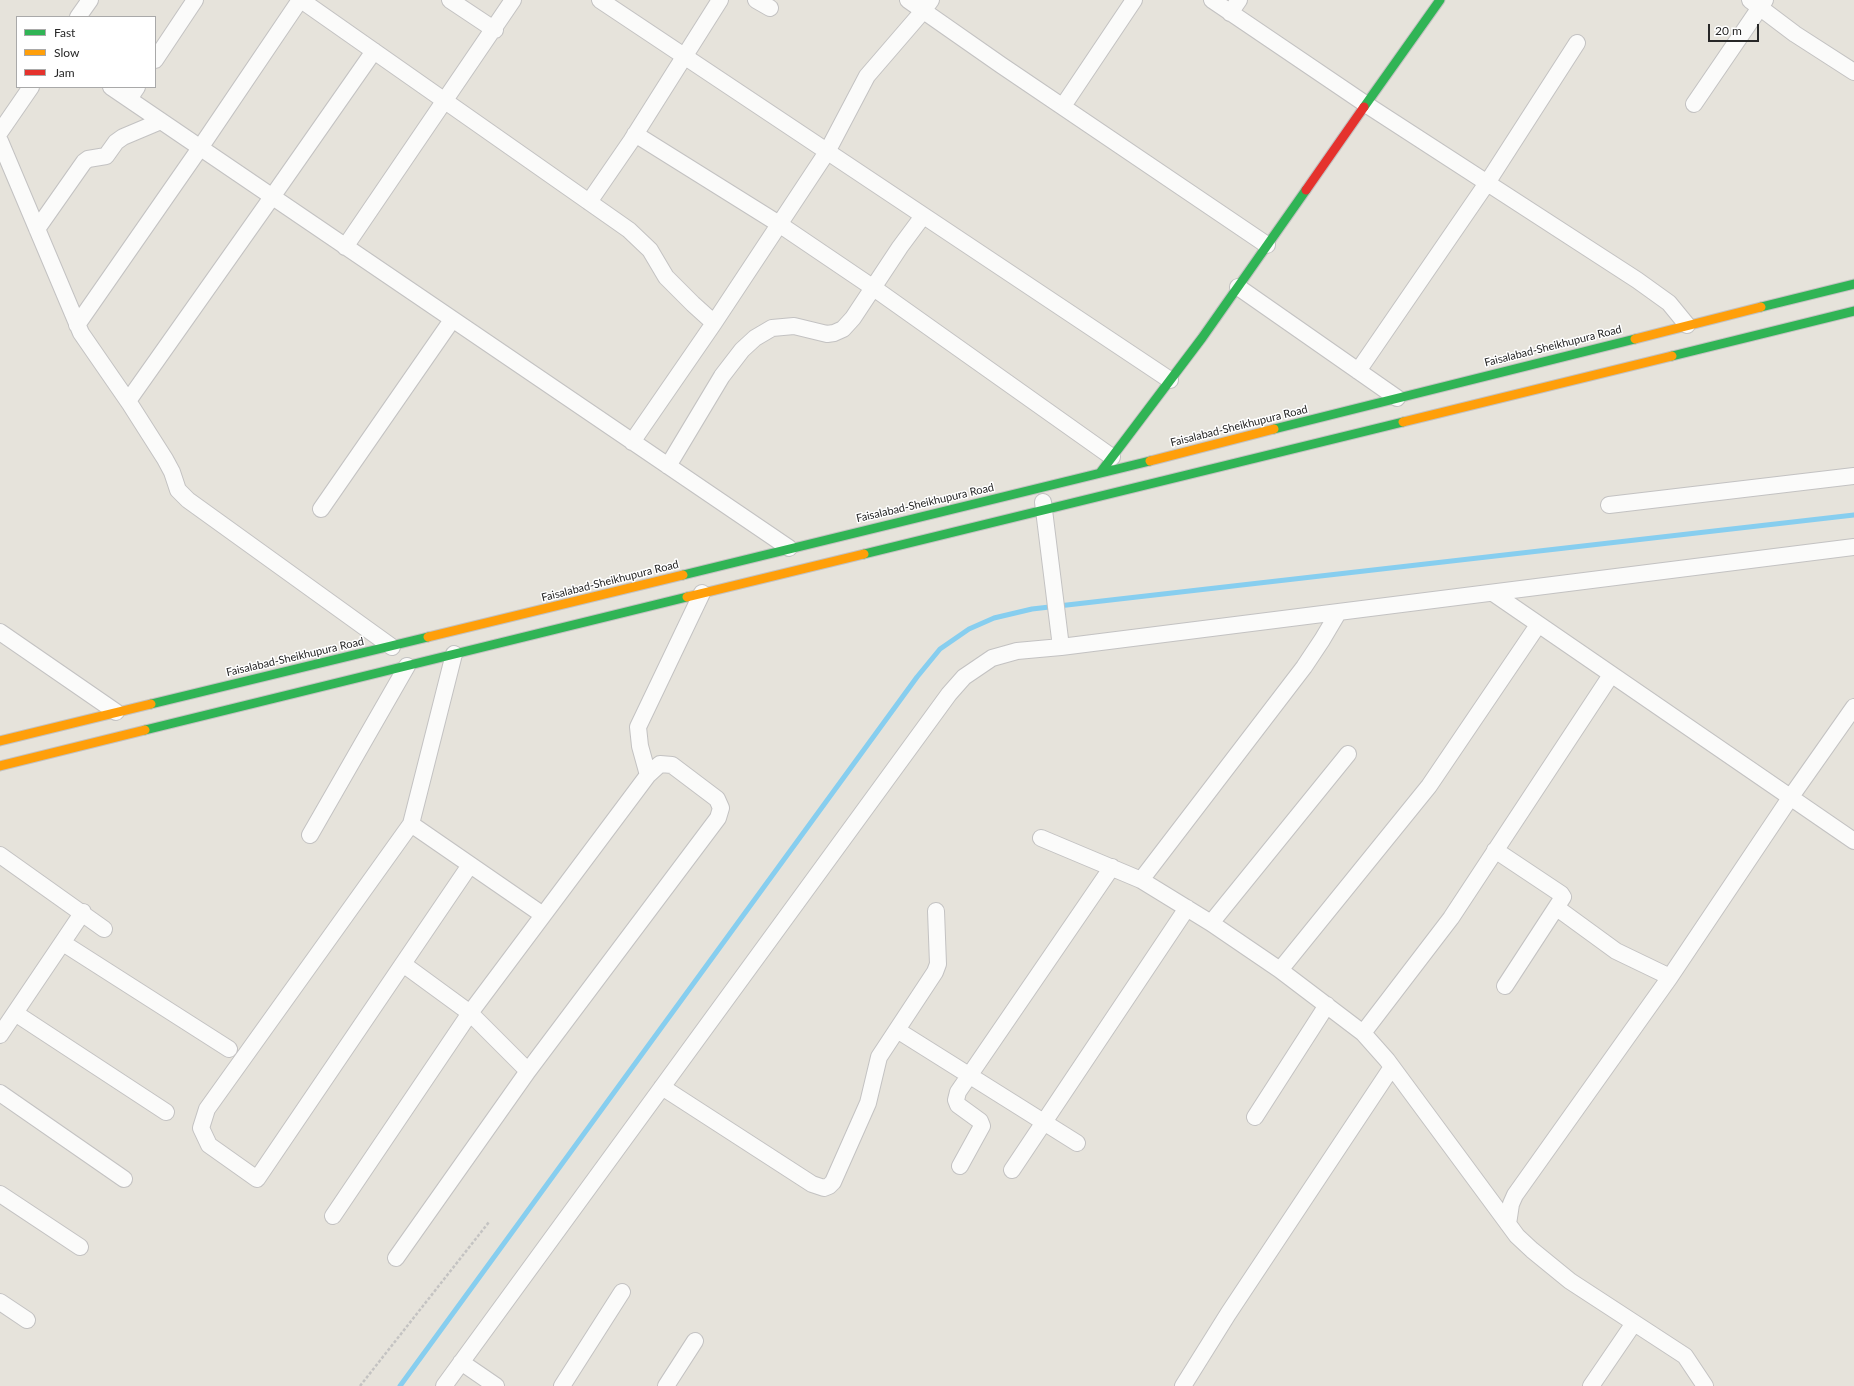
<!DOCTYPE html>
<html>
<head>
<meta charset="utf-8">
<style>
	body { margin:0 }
	#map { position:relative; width:1854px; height:1386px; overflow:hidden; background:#e6e3db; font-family:Lato,sans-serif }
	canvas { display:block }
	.legend { position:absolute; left:16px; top:16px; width:140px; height:72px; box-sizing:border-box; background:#fff; border:1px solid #a9a9a9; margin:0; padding:5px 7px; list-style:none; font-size:12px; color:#272727 }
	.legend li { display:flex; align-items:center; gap:8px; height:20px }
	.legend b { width:20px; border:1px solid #a9a9a9 }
	.scale { position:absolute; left:1708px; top:24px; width:51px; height:18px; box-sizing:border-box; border:2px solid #272727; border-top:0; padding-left:5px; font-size:12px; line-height:14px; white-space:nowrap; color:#272727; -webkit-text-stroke:3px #fff; paint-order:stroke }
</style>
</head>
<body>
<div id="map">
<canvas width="1854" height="1386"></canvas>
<ul class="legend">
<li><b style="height:5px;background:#30b455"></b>Fast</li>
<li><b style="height:5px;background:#ff9f0a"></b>Slow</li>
<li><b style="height:5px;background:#e5322d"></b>Jam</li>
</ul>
<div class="scale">20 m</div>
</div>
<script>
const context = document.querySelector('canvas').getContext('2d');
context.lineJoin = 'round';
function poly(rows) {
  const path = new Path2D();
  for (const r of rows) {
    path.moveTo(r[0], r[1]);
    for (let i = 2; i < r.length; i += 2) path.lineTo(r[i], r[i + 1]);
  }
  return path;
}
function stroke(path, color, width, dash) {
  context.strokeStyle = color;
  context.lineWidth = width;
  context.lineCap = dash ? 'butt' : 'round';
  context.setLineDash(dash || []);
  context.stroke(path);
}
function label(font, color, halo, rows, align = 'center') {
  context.font = font + ' Lato,sans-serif';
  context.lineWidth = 3;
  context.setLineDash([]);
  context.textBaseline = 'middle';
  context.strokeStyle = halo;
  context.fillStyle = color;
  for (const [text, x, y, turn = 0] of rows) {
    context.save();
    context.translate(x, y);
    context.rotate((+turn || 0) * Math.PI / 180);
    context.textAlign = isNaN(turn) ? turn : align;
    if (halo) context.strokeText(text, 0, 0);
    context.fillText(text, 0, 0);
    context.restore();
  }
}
const stream = poly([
	[400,1386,917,677,940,649,969,629,994,618,1032,609,1854,515]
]);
const path = poly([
	[360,1386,489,1222]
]);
const street = poly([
	[301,0,629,230,650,250,666,277,693,304,714,323],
	[450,0,495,30],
	[600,0,1170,380],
	[756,0,770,8],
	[908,0,1001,65,1267,245],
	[1212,0,1367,105,1637,280,1669,303,1687,325],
	[1750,0,1795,34,1854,72],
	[1230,13,1239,0],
	[78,17,90,0],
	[155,60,195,0],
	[111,87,789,548],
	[129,99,137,87],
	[1694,104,1765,0],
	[1063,106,1134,0],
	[0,132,31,87],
	[635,134,779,224,878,291,1112,457],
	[0,141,81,333,130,404,165,459,172,472,178,490,188,500,392,647],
	[589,202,631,141,720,0],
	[37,229,84,162,88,159,106,156,116,142,123,137,161,121],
	[345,247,513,0],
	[1238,287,1397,398],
	[77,325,200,148,300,0],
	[1358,371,1487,183,1577,43],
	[128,401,272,197,374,51],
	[632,442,714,323,827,152,867,76,923,11,931,0],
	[668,466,722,376,742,350,755,338,772,328,794,326,827,334,834,333,843,329,853,318,900,247,923,216],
	[1043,502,1061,647],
	[1609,505,1854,476],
	[321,509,452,320],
	[1493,593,1854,841],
	[0,632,116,712],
	[454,654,411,824,207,1109,201,1128,209,1145,257,1179,470,865],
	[648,775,640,746,638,727,702,593],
	[411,824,543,915],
	[310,835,407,666],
	[1041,838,1141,880,1211,923,1280,970,1363,1033,1387,1060,1517,1236,1532,1250,1570,1281,1685,1356,1705,1386],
	[1495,850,1561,894,1563,897,1505,986],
	[0,855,104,929],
	[1141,880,1304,667,1322,640,1338,613],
	[1557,908,1616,951,1670,977],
	[1211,923,1348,754],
	[63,943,229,1049],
	[403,964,470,1013,528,1071],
	[1280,970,1429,786,1538,625],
	[15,1013,166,1112],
	[897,1030,1077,1143],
	[1363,1033,1451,918,1611,675],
	[0,1035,83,912],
	[662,1087,812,1184,824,1188,829,1186,833,1182,868,1103,879,1057,935,972,938,964,936,911],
	[0,1093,124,1179],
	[1255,1117,1327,1005],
	[960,1166,982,1126,980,1121,958,1105,956,1100,958,1092,1112,867],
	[1012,1170,1187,908],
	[0,1194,80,1247],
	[333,1216,470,1013,648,775,660,764,672,765,717,799,721,808,718,818,528,1071,396,1258],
	[1508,1224,1511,1204,1515,1195,1670,977,1790,798,1854,707],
	[0,1302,27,1320],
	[461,1362,496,1386],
	[444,1386,949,694,964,677,992,658,1017,651,1061,647,1854,547],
	[562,1386,622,1292],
	[666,1386,695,1341],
	[1183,1386,1228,1314,1392,1067],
	[1591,1386,1634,1323]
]);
const fast = poly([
	[1364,107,1440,0],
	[1761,307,1854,284],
	[1672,356,1854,311],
	[1274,429,1635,339],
	[1100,473,1202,338,1306,190],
	[864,554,1403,422],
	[683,575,1150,461],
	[151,704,428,637],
	[145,730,687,597]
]);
const slow = poly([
	[1635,339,1761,307],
	[1403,422,1672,356],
	[1150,461,1274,429],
	[687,597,864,554],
	[428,637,683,575],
	[0,741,151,704],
	[0,766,145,730]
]);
const jam = poly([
	[1306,190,1364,107]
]);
const streetNames = [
	["Faisalabad-Sheikhupura Road",1553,346,-14],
	["Faisalabad-Sheikhupura Road",1239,426,-14],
	["Faisalabad-Sheikhupura Road",925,503,-13],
	["Faisalabad-Sheikhupura Road",610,581,-14],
	["Faisalabad-Sheikhupura Road",295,657,-13]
];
stroke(stream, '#87ceef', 5);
stroke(street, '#c3c2c2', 18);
stroke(fast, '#c3c2c2', 11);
stroke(slow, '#c3c2c2', 11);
stroke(jam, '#c3c2c2', 11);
stroke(path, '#c4c3c2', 2.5, [3, 2]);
stroke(street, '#fbfbfa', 16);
stroke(fast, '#30b455', 9);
stroke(slow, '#ff9f0a', 9);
stroke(jam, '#e5322d', 9);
label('11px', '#272727', '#fff', streetNames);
</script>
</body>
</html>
